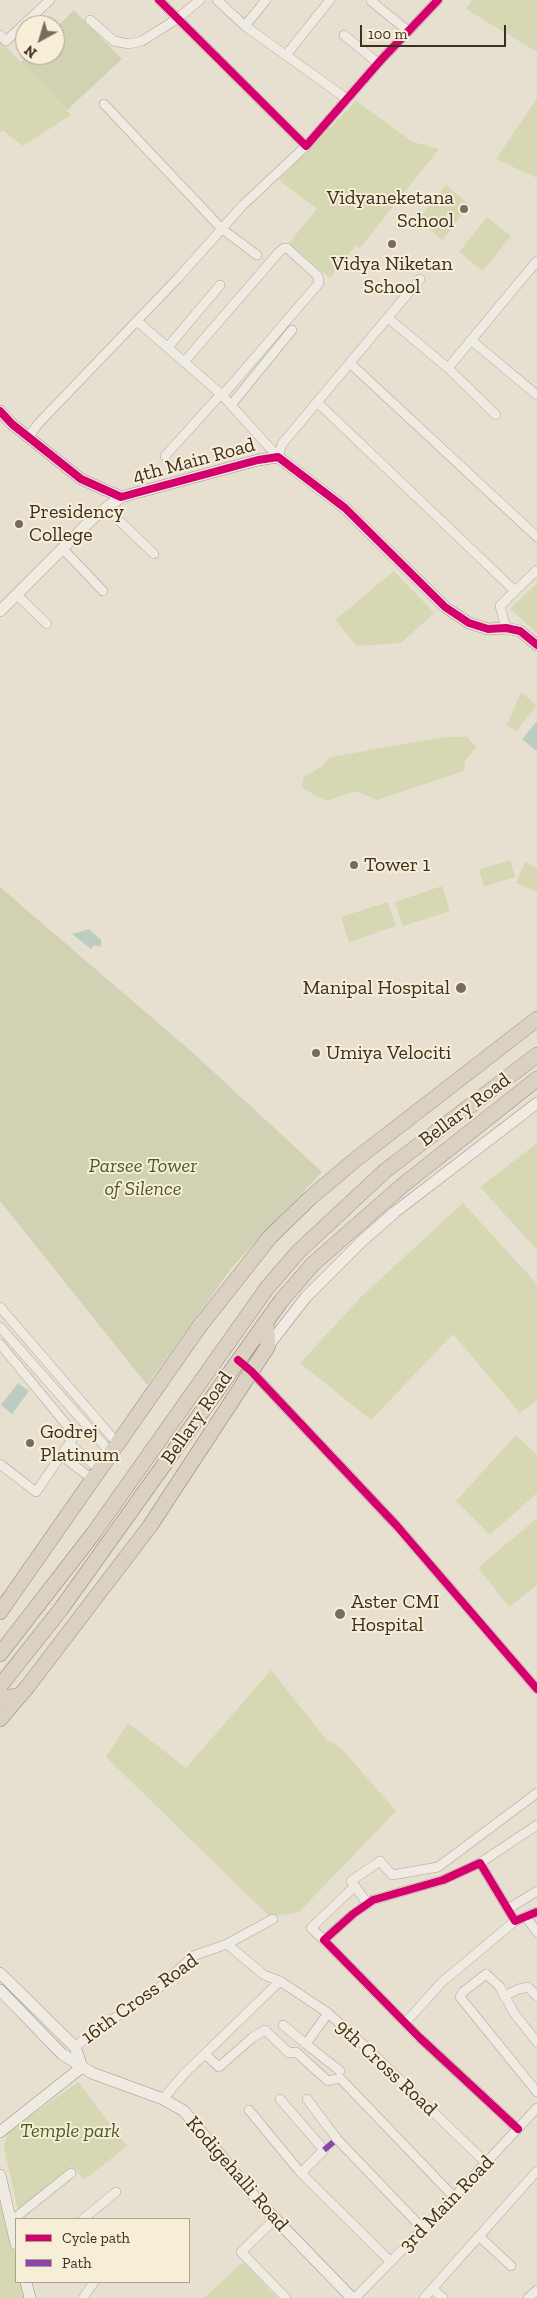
<!DOCTYPE html>
<html>
<head>
<meta charset="utf-8">
<style>
	body { margin:0 }
	#map { position:relative; width:537px; height:2298px; overflow:hidden; background:#e7e0d1; font-family:"Zilla Slab",serif }
	canvas { display:block }
	.legend { position:absolute; left:15px; top:2218px; width:175px; height:65px; box-sizing:border-box; background:#f7eed8; border:1px solid #ada18e; margin:0; padding:6px 9px; list-style:none; font-size:15px; color:#3d2e20 }
	.legend li { display:flex; align-items:center; gap:10px; height:25px }
	.legend b { width:25px; border:1px solid #ada18e }
	.north { position:absolute; left:15px; top:15px; width:50px; height:50px; box-sizing:border-box; background:#f7eed8; border:1px solid #ada18e; border-radius:50%; rotate:219deg; font-size:14px; font-weight:700; line-height:20px; text-align:center; color:#3d2e20 }
	.north::after { content:''; display:block; margin:auto; width:18px; height:22px; background:#786c5e; clip-path:polygon(50% 0,100% 100%,50% 72%,0 100%) }
	.scale { position:absolute; left:360px; top:25px; width:146px; height:22px; box-sizing:border-box; border:2px solid #3d2e20; border-top:0; padding-left:6px; font-size:15px; line-height:18px; white-space:nowrap; color:#3d2e20; -webkit-text-stroke:4px #f7eed8; paint-order:stroke }
</style>
</head>
<body>
<div id="map">
<canvas width="537" height="2298"></canvas>
<ul class="legend">
<li><b style="height:6px;background:#d6006c"></b>Cycle path</li>
<li><b style="height:6px;background:#8e44ad"></b>Path</li>
</ul>
<div class="north">N</div>
<div class="scale">100 m</div>
</div>
<script>
const context = document.querySelector('canvas').getContext('2d');
context.lineJoin = 'round';
function fill(path, color) {
  context.fillStyle = color;
  context.fill(path, 'evenodd');
}
function poly(rows) {
  const path = new Path2D();
  for (const r of rows) {
    path.moveTo(r[0], r[1]);
    for (let i = 2; i < r.length; i += 2) path.lineTo(r[i], r[i + 1]);
  }
  return path;
}
function stroke(path, color, width, dash) {
  context.strokeStyle = color;
  context.lineWidth = width;
  context.lineCap = dash ? 'butt' : 'round';
  context.setLineDash(dash || []);
  context.stroke(path);
}
function label(font, color, halo, rows, align = 'center') {
  context.font = font + ' "Zilla Slab",serif';
  context.lineWidth = 4;
  context.setLineDash([]);
  context.textBaseline = 'middle';
  context.strokeStyle = halo;
  context.fillStyle = color;
  for (const [text, x, y, turn = 0] of rows) {
    context.save();
    context.translate(x, y);
    context.rotate((+turn || 0) * Math.PI / 180);
    context.textAlign = isNaN(turn) ? turn : align;
    if (halo) context.strokeText(text, 0, 0);
    context.fillText(text, 0, 0);
    context.restore();
  }
}
const green = poly([
	[472,0,537,0,537,52,466,9],
	[0,40,71,115,23,146,4,131,0,132],
	[537,98,537,178,496,159],
	[356,101,413,142,439,149,360,248,356,245,330,278,289,243,317,209,279,180],
	[446,185,470,205,442,240,418,220],
	[487,217,511,236,483,271,459,252],
	[394,571,434,613,401,643,357,646,335,620],
	[537,583,537,633,510,609],
	[521,692,537,706,516,731,507,725],
	[446,737,467,737,476,747,465,761,464,771,377,800,356,791,326,801,302,788,303,778,322,766,330,757],
	[510,860,515,877,484,887,479,870],
	[525,862,537,868,537,892,516,883],
	[442,886,450,911,403,926,395,902],
	[388,902,396,926,349,942,341,917],
	[537,1143,537,1250,480,1187],
	[463,1203,537,1284,537,1400,520,1413,453,1334,371,1420,300,1363,362,1296],
	[516,1435,537,1455,537,1493,490,1535,456,1501],
	[537,1518,537,1585,509,1607,478,1568],
	[271,1670,326,1739,342,1749,396,1811,299,1912,270,1917,106,1757,128,1723,186,1768],
	[78,2082,127,2146,84,2180,72,2166,18,2211,4,2147,7,2133],
	[2,2202,16,2257,16,2282,23,2282,27,2298,0,2298,0,2204],
	[243,2262,277,2298,204,2298]
]);
const cemetery = poly([
	[74,10,122,59,67,110,21,62,28,55,55,55,55,29],
	[0,887,191,1051,322,1172,233,1266,147,1385,0,1201]
]);
const water = poly([
	[537,721,537,750,536,751,522,739],
	[89,929,101,940,101,947,94,945,91,949,72,934],
	[18,1383,29,1391,12,1414,1,1405]
]);
const street = poly([
	[159,0,306,146,381,60,438,0],
	[217,0,245,26,347,99],
	[371,1,408,31],
	[90,20,114,41,129,44,142,41,177,19,200,0],
	[245,26,266,0],
	[0,35,6,41,50,0],
	[344,35,378,63],
	[286,55,330,0],
	[104,104,222,229,257,255],
	[388,318,448,368,537,261],
	[137,321,221,394,278,457,282,444,420,279],
	[471,340,537,395],
	[168,347,220,285],
	[184,362,279,252,284,248,287,248,318,276,319,283,222,396],
	[351,364,537,537],
	[448,368,496,415],
	[318,403,515,591,500,606,506,628],
	[231,405,292,330],
	[29,437,37,425,178,278,243,205,306,146],
	[165,456,221,394],
	[106,508,154,554],
	[62,548,103,591],
	[515,591,537,570],
	[16,594,47,624],
	[0,1307,117,1443],
	[0,1327,110,1452],
	[0,1344,75,1435,36,1492,0,1464],
	[250,1370,397,1526,537,1689],
	[69,1444,99,1469],
	[61,1455,92,1479],
	[480,1863,537,1825],
	[368,1904,351,1881,380,1861,392,1875,438,1867,537,1793],
	[508,1909,537,1891],
	[526,1917,537,1932],
	[324,1940,311,1928,355,1886],
	[227,1944,273,1919],
	[504,1996,519,1989,528,1987,537,1996],
	[328,2013,306,2044,340,2071],
	[405,2023,442,1982,515,1921],
	[283,2025,306,2044],
	[537,2042,514,2013,500,1987,486,1974,463,1992,460,1997,537,2092],
	[75,2047,88,2036,159,1988,193,1956,227,1944,264,1975,280,1981,328,2013,365,2046,486,2163],
	[205,2054,219,2067,253,2037,265,2030,289,2053,296,2052,328,2081,340,2078,454,2197],
	[163,2099,184,2074,280,1981],
	[280,2099,324,2150,301,2173],
	[307,2099,337,2139,423,2229],
	[249,2110,301,2173,391,2262],
	[518,2129,420,2038,324,1940,353,1914,373,1900,443,1880,480,1863,515,1921,537,1912],
	[83,2219,116,2192],
	[275,2219,241,2252,286,2298],
	[11,2221,71,2173],
	[479,2236,511,2266],
	[432,2289,443,2298],
	[83,2298,94,2282],
	[355,2298,454,2197,537,2108],
	[424,2298,537,2171],
	[528,2298,537,2290]
]);
const secondary = poly([
	[0,411,12,424,81,479,121,497,258,460,278,457,345,508,445,607,469,623,488,629,506,628,520,631,537,645],
	[0,611,93,518,121,497],
	[268,1346,306,1297,362,1241,395,1212,537,1103],
	[0,1973,75,2047,82,2067],
	[0,1990,62,2054,92,2073,163,2099,184,2111,259,2202,352,2298],
	[0,2132,82,2067],
	[0,2175,16,2244],
	[26,2282,30,2298]
]);
const highway = poly([
	[0,1612,199,1327,270,1237,310,1198,355,1160,537,1019],
	[0,1654,93,1534,267,1288,298,1252,386,1170,537,1055],
	[0,1686,61,1609,281,1301,313,1264,403,1185,537,1079],
	[0,1699,21,1695],
	[0,1719,28,1686,150,1526,268,1346,266,1322]
]);
const quiet = poly([
	[324,2150,337,2139]
]);
const cycleway = poly([
	[159,0,306,146,381,60,438,0],
	[0,411,12,424,81,479,121,497,258,460,278,457,345,508,445,607,469,623,488,629,506,628,520,631,537,645],
	[238,1360,251,1371,397,1526,537,1689],
	[518,2129,420,2038,324,1940,353,1914,373,1900,443,1880,480,1863,515,1921,537,1912]
]);
const markers = [
	[464,209,5,"#786c5e"],
	[392,244,5,"#786c5e"],
	[19,524,5,"#786c5e"],
	[354,865,5,"#786c5e"],
	[461,988,6,"#786c5e"],
	[316,1053,5,"#786c5e"],
	[30,1443,5,"#786c5e"],
	[340,1614,6,"#786c5e"]
];
const poiNames = [
	["Vidyaneketana",454,198,"right"],
	["School",454,221,"right"],
	["Vidya Niketan",392,264,"center"],
	["School",392,287,"center"],
	["Presidency",29,512],
	["College",29,535],
	["Tower 1",364,865],
	["Manipal Hospital",450,988,"right"],
	["Umiya Velociti",326,1053],
	["Godrej",40,1432],
	["Platinum",40,1455],
	["Aster CMI",351,1602],
	["Hospital",351,1625]
];
const streetNames = [
	["4th Main Road",194,461,-15],
	["Bellary Road",465,1110,-37],
	["Bellary Road",197,1418,-55],
	["16th Cross Road",140,1999,-36],
	["9th Cross Road",386,2068,43],
	["Kodigehalli Road",237,2174,49],
	["3rd Main Road",447,2204,-46]
];
const parkNames = [
	["Parsee Tower",143,1166],
	["of Silence",143,1189],
	["Temple park",70,2131]
];
fill(green, '#d6d7b3');
fill(cemetery, '#d1d1b3');
fill(water, '#bcccc2');
stroke(street, '#ada599', 10);
stroke(secondary, '#9c958a', 12);
stroke(highway, '#928b80', 16);
stroke(street, '#efebe3', 9);
stroke(secondary, '#efebe3', 11);
stroke(highway, '#dad1c2', 15);
stroke(quiet, '#8e44ad', 6, [12, 6]);
stroke(cycleway, '#d6006c', 8);
for (const [x, y, r, color] of markers) {
  const dot = new Path2D();
  dot.arc(x, y, r, 0, 2 * Math.PI);
  context.fillStyle = color;
  context.fill(dot);
  stroke(dot, '#f7eed8', 2);
}
label('20px', '#3d2e20', '#f7eed8', poiNames, 'left');
label('20px', '#3d2e20', '#f7eed8', streetNames);
label('italic 20px', '#4d5a26', '#f7eed8', parkNames);
</script>
</body>
</html>
